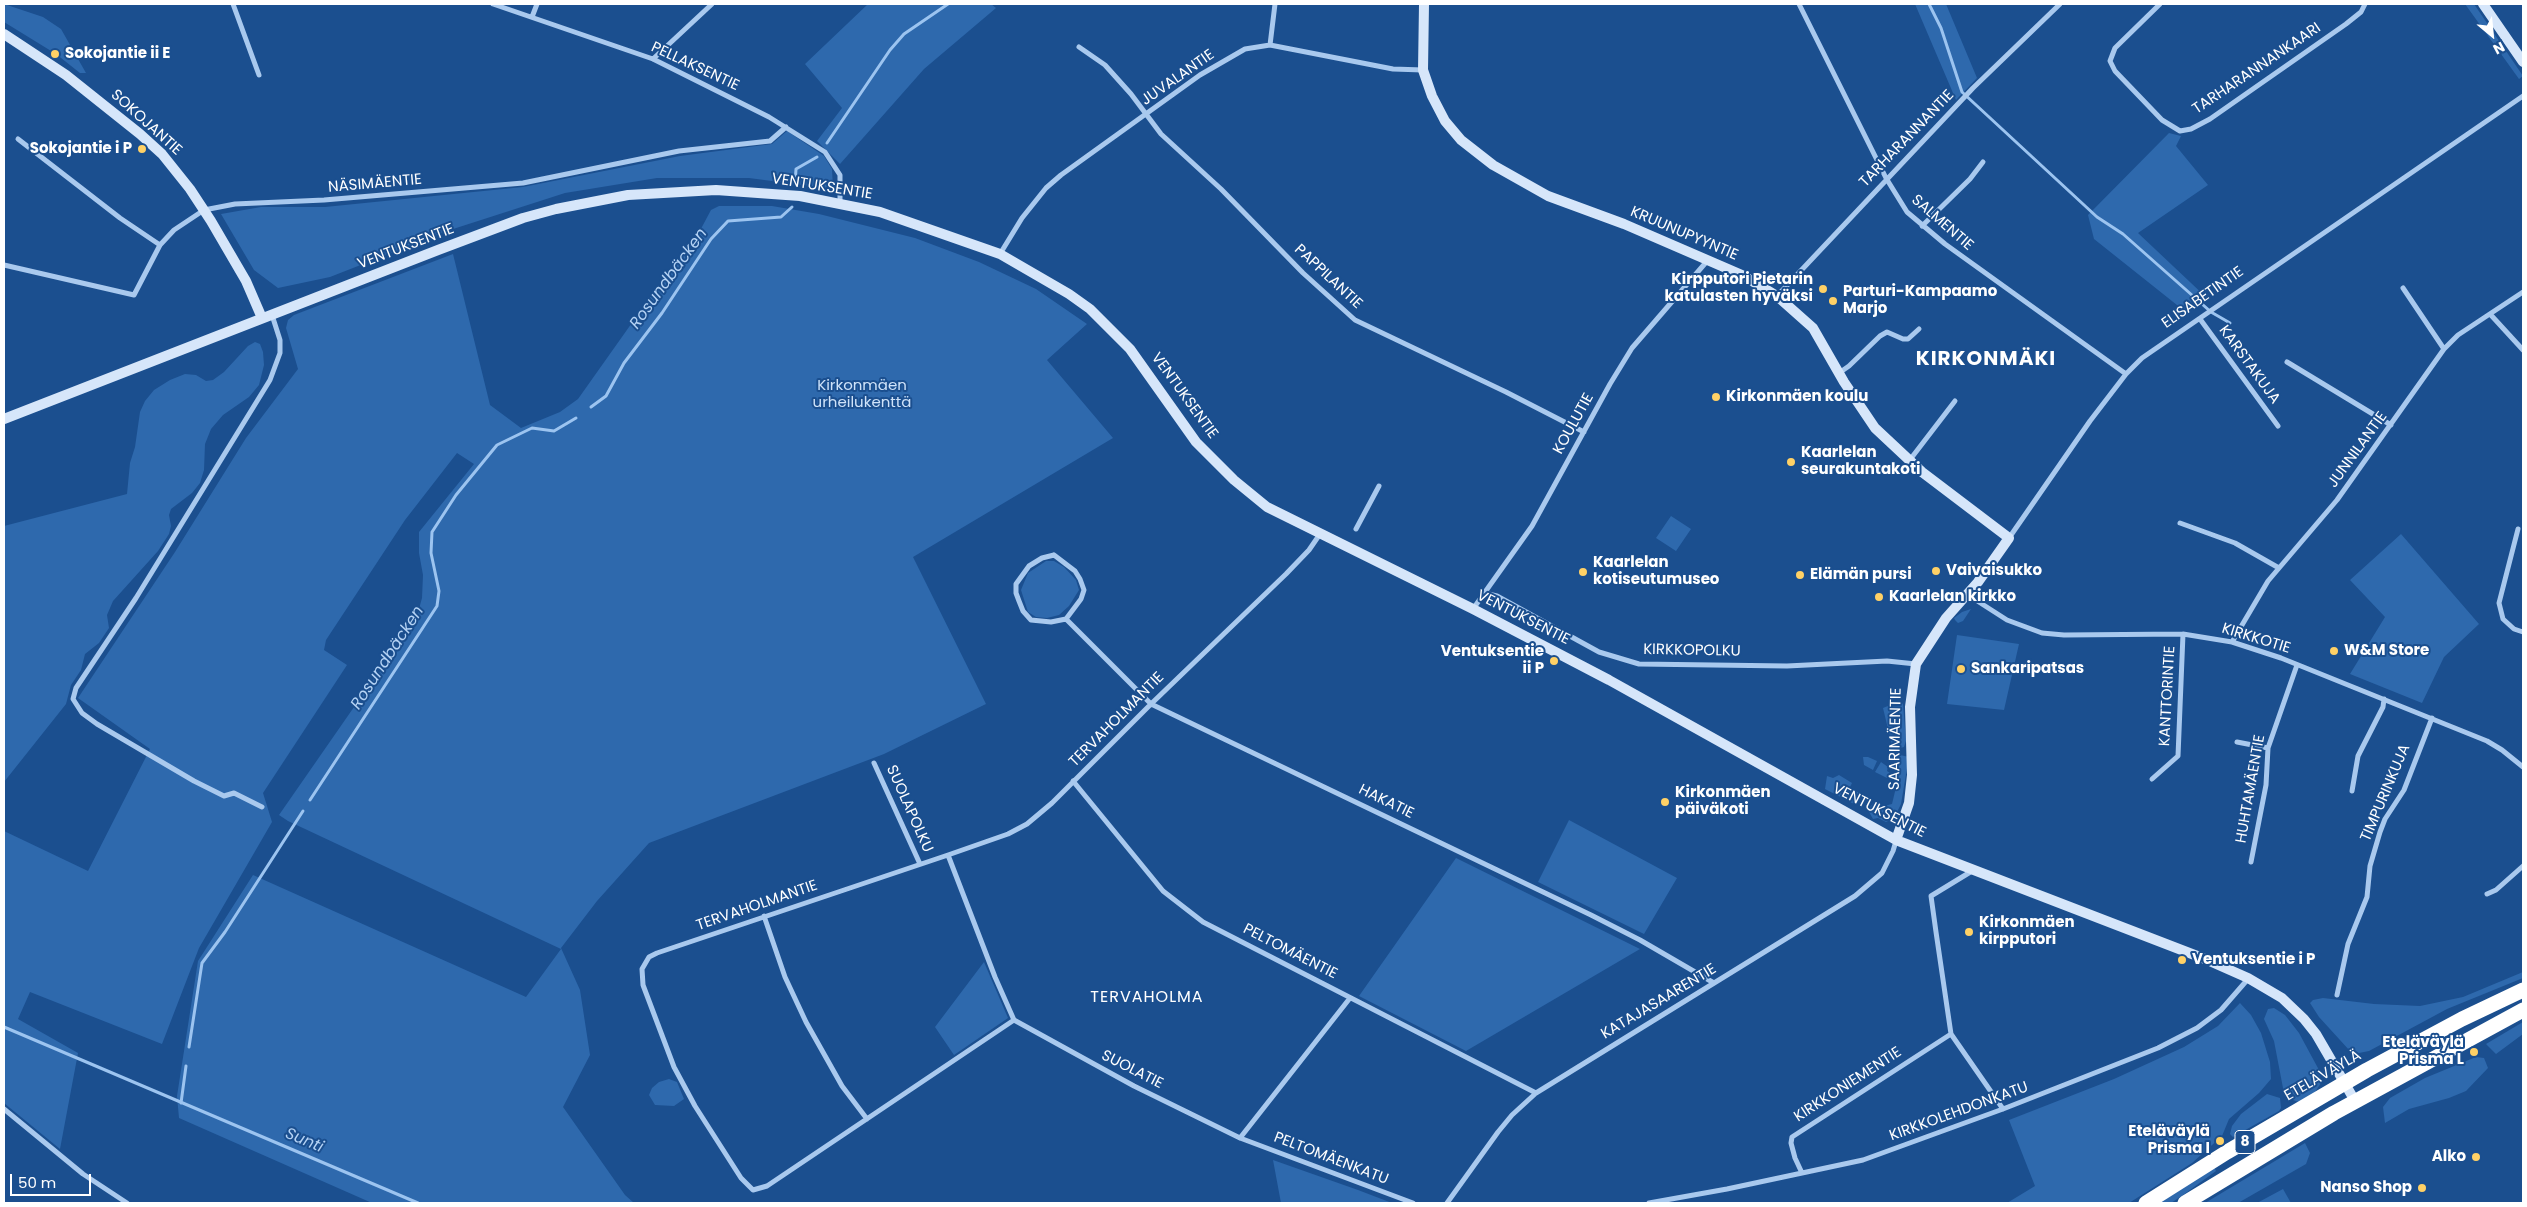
<!DOCTYPE html>
<html>
<head>
<meta charset="utf-8">
<style>
	body { margin:0 }
	#map { position:relative; width:2527px; height:1207px; overflow:hidden; background:#1b4f8f; font-family:Poppins,sans-serif }
	canvas { display:block }
	.frame { position:absolute; inset:0; border:5px solid #fff; pointer-events:none }
	.north { position:absolute; left:2467px; top:10px; width:50px; height:50px; -webkit-text-stroke:4px #1b4f8f; paint-order:stroke; rotate:152deg; font-size:14px; font-weight:700; line-height:20px; text-align:center; color:#fff }
	.north::after { content:''; display:block; margin:auto; width:18px; height:22px; background:#fff; clip-path:polygon(50% 0,100% 100%,50% 72%,0 100%) }
	.scale { position:absolute; left:10px; top:1174px; width:81px; height:22px; box-sizing:border-box; border:2px solid #fff; border-top:0; padding-left:6px; font-size:15px; line-height:18px; white-space:nowrap; color:#fff; -webkit-text-stroke:4px #1b4f8f; paint-order:stroke }
</style>
</head>
<body>
<div id="map">
<canvas width="2527" height="1207"></canvas>
<div class="frame"></div>
<div class="north">N</div>
<div class="scale">50 m</div>
</div>
<script>
const context = document.querySelector('canvas').getContext('2d');
context.lineJoin = 'round';
function fill(path, color) {
  context.fillStyle = color;
  context.fill(path, 'evenodd');
}
function poly(rows) {
  const path = new Path2D();
  for (const r of rows) {
    path.moveTo(r[0], r[1]);
    for (let i = 2; i < r.length; i += 2) path.lineTo(r[i], r[i + 1]);
  }
  return path;
}
function stroke(path, color, width, dash) {
  context.strokeStyle = color;
  context.lineWidth = width;
  context.lineCap = dash ? 'butt' : 'round';
  context.setLineDash(dash || []);
  context.stroke(path);
}
function label(font, color, halo, rows, align = 'center') {
  context.font = font + ' Poppins,sans-serif';
  context.lineWidth = 4;
  context.setLineDash([]);
  context.textBaseline = 'middle';
  context.strokeStyle = halo;
  context.fillStyle = color;
  for (const [text, x, y, turn = 0] of rows) {
    context.save();
    context.translate(x, y);
    context.rotate((+turn || 0) * Math.PI / 180);
    context.textAlign = isNaN(turn) ? turn : align;
    if (halo) context.strokeText(text, 0, 0);
    context.fillText(text, 0, 0);
    context.restore();
  }
}
const green = poly([
	[4,4,43,17,61,29,86,73,80,73,56,54,4,22],
	[868,4,991,4,996,8,924,69,840,164,817,141,842,108,805,64],
	[1915,4,1946,4,1977,78,1956,100],
	[2465,4,2474,4,2523,76,2519,79],
	[787,131,824,156,832,169,833,189,749,178,657,178,565,193,450,230,330,277,278,288,254,270,221,214,261,207,325,207,523,187,680,156,772,144],
	[2169,133,2181,136,2176,146,2208,185,2138,233,2208,299,2187,313,2094,239,2088,215],
	[719,206,772,206,819,214,915,238,979,262,1036,289,1087,324,1047,360,1113,438,913,557,986,704,884,754,649,843,597,901,561,948,580,990,590,1055,563,1107,625,1195,634,1203,372,1203,179,1118,177,1096,198,961,253,875,526,997,561,949,288,821,279,815,370,684,395,652,417,616,422,598,423,575,419,553,419,532,474,464,457,453,405,520,326,640,324,650,347,665,263,793,272,822,199,948,162,1044,30,992,18,1019,78,1053,60,1149,4,1103,4,831,88,871,150,749,78,698,175,552,246,438,298,369,286,328,288,320,294,315,453,254,490,405,521,428,560,412,578,399,646,303,695,240,711,210],
	[255,342,260,344,263,352,264,365,259,385,249,397,223,415,211,429,205,444,204,470,200,483,192,493,171,509,169,515,171,526,169,534,158,551,113,601,107,615,109,628,99,643,85,654,81,670,71,685,66,704,4,782,4,526,127,494,130,463,135,447,140,412,145,401,154,390,170,380,185,374,196,375,206,381,213,380,224,372,248,346],
	[1671,516,1691,529,1676,551,1656,538],
	[2401,534,2479,624,2444,657,2422,703,2350,674,2385,617,2350,580],
	[1046,561,1054,561,1064,567,1076,580,1079,590,1069,606,1059,615,1047,618,1036,617,1028,612,1021,590,1028,573],
	[1971,609,1963,621,1958,623,1955,620,1954,618,1962,612],
	[1957,635,2019,644,2004,710,1947,704],
	[1900,701,1903,704,1906,741,1904,747,1893,750,1883,708],
	[1900,755,1909,757,1901,804,1894,818,1886,822,1878,818,1873,819,1868,810,1874,802,1880,807,1892,804,1897,783,1894,777,1896,775,1896,761],
	[1863,757,1868,757,1877,761,1873,770,1864,765],
	[1881,762,1888,767,1887,771,1890,773,1887,778,1875,772],
	[1839,775,1852,783,1850,787,1862,795,1856,805,1825,789,1827,776,1833,778],
	[1569,820,1677,878,1644,934,1538,882],
	[1456,858,1640,949,1466,1051,1359,996],
	[984,962,1008,1018,954,1055,935,1027],
	[2523,972,2523,978,2447,1009,2369,1051,2359,1053,2350,1051,2319,1017,2310,1003,2313,1000,2323,998,2374,1004,2420,1006,2463,997],
	[2240,1003,2251,1015,2261,1033,2270,1062,2271,1079,2259,1093,2229,1119,2222,1136,2192,1163,2129,1203,2007,1203,2035,1186,2009,1120,2114,1079,2184,1047,2218,1026],
	[2274,1008,2285,1015,2299,1033,2319,1070,2321,1083,2313,1095,2299,1102,2287,1098,2283,1088,2274,1041,2264,1019,2268,1009],
	[2523,1022,2523,1034,2496,1054,2486,1044],
	[2476,1057,2484,1058,2488,1068,2466,1091,2449,1098,2409,1109,2385,1123,2383,1107,2390,1098,2425,1078],
	[669,1079,677,1082,684,1099,674,1106,655,1105,649,1095,652,1088,659,1082],
	[2267,1094,2280,1098,2281,1108,2279,1111,2233,1137,2230,1134,2232,1126,2241,1114],
	[2305,1143,2310,1153,2306,1164,2238,1203,2205,1203],
	[1273,1160,1358,1190,1392,1203,1281,1203],
	[2214,1167,2216,1171,2183,1195,2171,1203,2159,1203],
	[2283,1189,2291,1203,2257,1203]
]);
const stream = poly([
	[1929,4,1941,28,1962,92,2097,217,2123,234,2211,312,2230,323],
	[827,143,890,50,904,34,948,4],
	[795,184,796,169,817,157],
	[591,407,606,396,624,363,662,313,711,239,728,221,781,217,792,207],
	[310,800,437,606,439,591,431,553,432,532,456,495,497,445,532,428,554,431,576,418],
	[4,1027,418,1203],
	[189,1047,202,963,225,932,303,811],
	[181,1103,186,1066]
]);
const street = poly([
	[233,4,259,75],
	[493,4,653,59,769,117,825,152,840,175,840,203],
	[1799,4,1886,178,1907,212,1945,244,2126,374],
	[2160,4,2115,48,2110,61,2115,71,2162,120,2180,131,2191,129,2210,119,2346,24,2361,12,2365,4],
	[532,17,537,4],
	[1270,45,1275,4],
	[1079,47,1105,65,1131,94,1161,134,1221,189,1303,273,1355,320,1506,392,1584,432],
	[653,59,712,4],
	[18,139,120,218,160,245],
	[1922,226,1970,179,1983,162],
	[1000,254,1022,218,1046,188,1061,175,1200,75,1245,49,1270,45,1393,69,1423,70],
	[4,265,134,295,160,245,174,230,204,210,235,204,324,200,523,183,679,151,770,141,786,127],
	[2403,288,2444,349],
	[1777,296,1973,88,2060,4],
	[2490,314,2523,350],
	[2200,319,2278,426],
	[2287,362,2391,425],
	[1839,373,1849,366,1880,336,1887,332,1903,339,1908,339,1919,329],
	[1909,461,1955,401],
	[2180,523,2235,543,2279,568],
	[1356,529,1379,486],
	[2518,529,2499,603,2503,619,2514,629,2523,632],
	[2009,538,2090,421,2126,374,2142,358,2523,96],
	[1054,555,1075,571,1080,579,1084,590,1081,599,1066,619,1051,622,1031,620,1023,611,1019,601,1016,593,1016,584,1029,566,1042,558,1054,555],
	[1484,593,1497,596,1599,652,1639,664,1787,666,1887,661,1916,664],
	[1968,595,2007,620,2042,633,2064,635,2183,634,2232,642,2281,658,2487,741,2502,750,2523,767],
	[1473,609,1532,526,1610,384,1632,348,1708,260],
	[1066,619,1151,704,1591,915,1640,940,1714,983],
	[2232,642,2268,581,2337,500,2444,349,2458,335,2523,292],
	[2237,742,2268,748],
	[874,763,920,864],
	[2152,779,2178,756,2183,634],
	[1073,781,1163,891,1203,922,1536,1093],
	[2352,791,2358,756,2383,707,2384,699],
	[262,807,234,793,224,796,194,781,97,724,82,713,73,699,76,688,136,598,270,380,280,353,280,340,272,315],
	[948,855,995,977,1014,1020,1134,1086,1240,1138,1413,1203],
	[2251,862,2266,785,2268,748,2297,665],
	[1972,871,1931,896,1936,932,1951,1034,2003,1109],
	[2487,894,2496,890,2523,866],
	[764,916,785,977,806,1022,842,1086,867,1119],
	[2337,995,2348,944,2367,897,2370,866,2380,832,2385,819,2404,790,2432,718],
	[1014,1020,767,1186,753,1190,741,1178,695,1106,674,1067,643,985,642,969,649,957,657,953,948,855,1008,834,1027,824,1052,803,1151,704,1286,574,1309,550,1320,534],
	[4,1109,83,1174,127,1203],
	[1240,1138,1350,998],
	[1802,1173,1795,1158,1791,1143,1792,1137,1951,1034],
	[1447,1203,1498,1132,1512,1115,1536,1093,1855,896,1882,873,1893,851,1896,841],
	[1649,1203,1727,1189,1863,1160,2003,1109,2158,1048,2197,1028,2221,1010,2248,979]
]);
const secondary = poly([
	[1424,4,1423,70,1432,96,1445,121,1461,140,1493,165,1548,196,1624,224,1742,275,1777,296,1813,328,1844,382,1875,428,1922,472,2009,538,1978,582,1946,618,1916,664,1910,707,1912,775,1909,803,1896,840],
	[2483,4,2523,62],
	[4,34,66,75,140,134,162,154,190,189,211,221,246,281,262,318],
	[4,419,438,250,523,218,556,209,628,195,716,190,800,196,880,212,1000,254,1069,294,1090,309,1130,349,1196,442,1234,480,1267,507,1473,609,1609,680,1896,840,2205,959,2248,978,2282,998,2304,1019,2316,1034,2355,1101]
]);
const highway = poly([
	[2146,1203,2227,1152,2367,1070,2462,1019,2523,990],
	[2185,1203,2334,1113,2523,1010]
]);
const markers = [
	[55,54,5,"#ffd166"],
	[142,149,5,"#ffd166"],
	[1823,289,5,"#ffd166"],
	[1833,301,5,"#ffd166"],
	[1716,397,5,"#ffd166"],
	[1791,462,5,"#ffd166"],
	[1936,571,5,"#ffd166"],
	[1583,572,5,"#ffd166"],
	[1800,575,5,"#ffd166"],
	[1879,597,5,"#ffd166"],
	[2334,651,5,"#ffd166"],
	[1554,661,5,"#ffd166"],
	[1961,669,5,"#ffd166"],
	[1665,802,5,"#ffd166"],
	[1969,932,5,"#ffd166"],
	[2182,960,5,"#ffd166"],
	[2474,1052,5,"#ffd166"],
	[2220,1141,5,"#ffd166"],
	[2476,1157,5,"#ffd166"],
	[2422,1188,5,"#ffd166"]
];
const shields = [
	[2245,1142,20]
];
const shieldNames = [
	["8",2245,1142]
];
const poiNames = [
	["Sokojantie ii E",65,54],
	["Sokojantie i P",132,149,"right"],
	["Kirpputori Pietarin",1813,280,"right"],
	["katulasten hyväksi",1813,297,"right"],
	["Parturi-Kampaamo",1843,292],
	["Marjo",1843,309],
	["Kirkonmäen koulu",1726,397],
	["Kaarlelan",1801,453],
	["seurakuntakoti",1801,470],
	["Kaarlelan",1593,563],
	["kotiseutumuseo",1593,580],
	["Vaivaisukko",1946,571],
	["Elämän pursi",1810,575],
	["Kaarlelan kirkko",1889,597],
	["W&M Store",2344,651],
	["Ventuksentie",1544,652,"right"],
	["ii P",1544,669,"right"],
	["Sankaripatsas",1971,669],
	["Kirkonmäen",1675,793],
	["päiväkoti",1675,810],
	["Kirkonmäen",1979,923],
	["kirpputori",1979,940],
	["Ventuksentie i P",2192,960],
	["Eteläväylä",2464,1043,"right"],
	["Prisma L",2464,1060,"right"],
	["Eteläväylä",2210,1132,"right"],
	["Prisma I",2210,1149,"right"],
	["Alko",2466,1157,"right"],
	["Nanso Shop",2412,1188,"right"]
];
const streetNames = [
	["PELLAKSENTIE",695,67,25],
	["TARHARANNANKAARI",2257,69,-34],
	["JUVALANTIE",1178,78,-35],
	["SOKOJANTIE",146,123,42],
	["TARHARANNANTIE",1907,139,-46],
	["NÄSIMÄENTIE",375,184,-5],
	["VENTUKSENTIE",822,187,9],
	["SALMENTIE",1942,223,41],
	["KRUUNUPYYNTIE",1684,234,23],
	["VENTUKSENTIE",406,247,-21],
	["PAPPILANTIE",1328,277,43],
	["ELISABETINTIE",2203,298,-35],
	["KARSTAKUJA",2249,365,54],
	["VENTUKSENTIE",1184,396,54],
	["KOULUTIE",1574,424,-61],
	["JUNNILANTIE",2358,450,-54],
	["VENTUKSENTIE",1523,618,27],
	["KIRKKOTIE",2256,639,17],
	["KIRKKOPOLKU",1692,651,1],
	["KANTTORINTIE",2168,696,-87],
	["TERVAHOLMANTIE",1117,720,-45],
	["SAARIMÄENTIE",1896,739,-89],
	["HUHTAMÄENTIE",2251,789,-80],
	["TIMPURINKUJA",2386,793,-67],
	["HAKATIE",1386,802,26],
	["SUOLAPOLKU",909,809,66],
	["VENTUKSENTIE",1879,811,27],
	["TERVAHOLMANTIE",757,906,-19],
	["PELTOMÄENTIE",1290,952,27],
	["KATAJASAARENTIE",1659,1002,-31],
	["SUOLATIE",1132,1070,27],
	["ETELÄVÄYLÄ",2323,1076,-30],
	["KIRKKONIEMENTIE",1848,1085,-33],
	["KIRKKOLEHDONKATU",1959,1112,-20],
	["PELTOMÄENKATU",1331,1159,21]
];
const parkNames = [
	["Kirkonmäen",862,386],
	["urheilukenttä",862,403]
];
const waterNames = [
	["Rosundbäcken",669,279,-54],
	["Rosundbäcken",388,658,-57],
	["Sunti",304,1141,23]
];
const neighbourhoodNames = [
	["TERVAHOLMA",1147,998]
];
const districtNames = [
	["KIRKONMÄKI",1986,360]
];
fill(green, '#2e69ad');
stroke(stream, '#9cc4f0', 3);
stroke(street, '#a9c9ee', 5);
stroke(secondary, '#d6e6fa', 10);
stroke(highway, '#fff', 15);
for (const [x, y, r, color] of markers) {
  const dot = new Path2D();
  dot.arc(x, y, r, 0, 2 * Math.PI);
  context.fillStyle = color;
  context.fill(dot);
  stroke(dot, '#1b4f8f', 2);
}
for (const [x, y, w] of shields) {
  const box = new Path2D();
  box.roundRect(x - w / 2, y - 11.5, w, 23, 4);
  context.fillStyle = '#1b4f8f';
  context.fill(box);
  stroke(box, '#fff', 1);
}
label('bold 14px', '#fff', null, shieldNames);
label('bold 15px', '#fff', '#1b4f8f', poiNames, 'left');
label('15px', '#fff', '#1b4f8f', streetNames);
label('15px', '#cfe3fa', '#1b4f8f', parkNames);
label('italic 16px', '#b5d3f5', '#1b4f8f', waterNames);
context.letterSpacing = '1px';
label('16px', '#fff', '#1b4f8f', neighbourhoodNames);
context.letterSpacing = '0px';
context.letterSpacing = '1px';
label('bold 20px', '#fff', '#1b4f8f', districtNames);
context.letterSpacing = '0px';
</script>
</body>
</html>
